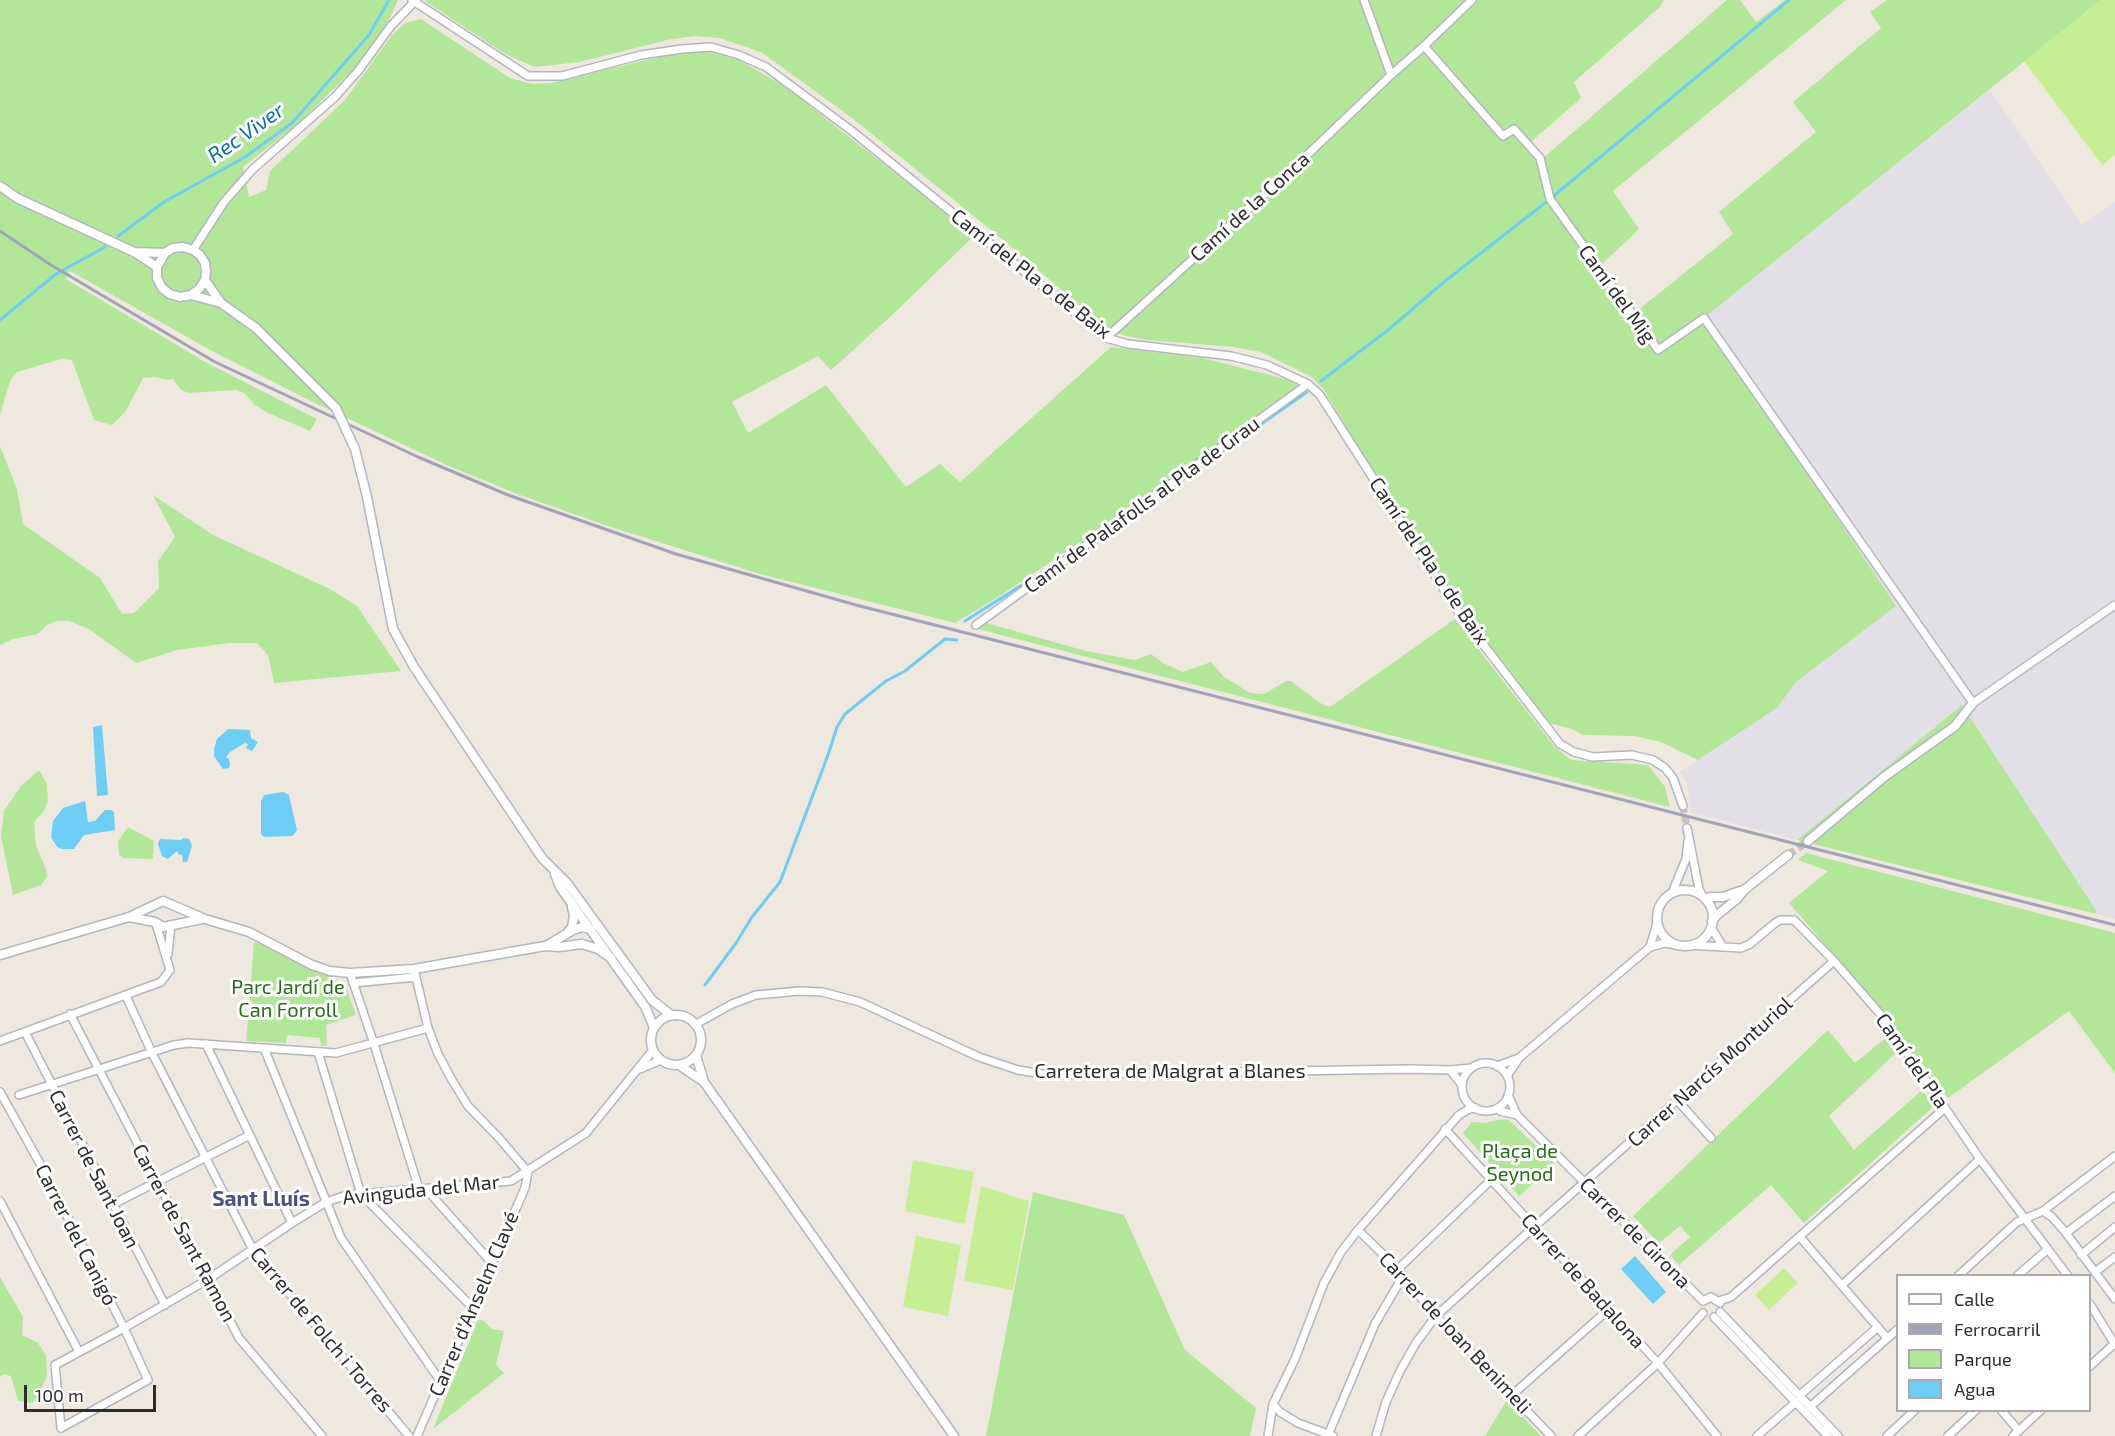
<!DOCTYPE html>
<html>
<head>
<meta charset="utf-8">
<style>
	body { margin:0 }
	#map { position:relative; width:2115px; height:1436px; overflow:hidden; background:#efe8df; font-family:"Exo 2",sans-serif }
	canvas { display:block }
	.legend { position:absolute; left:1896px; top:1274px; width:195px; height:138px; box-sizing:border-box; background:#fff; border:2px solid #ababab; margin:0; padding:8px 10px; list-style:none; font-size:18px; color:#2d2d2d }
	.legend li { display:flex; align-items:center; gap:12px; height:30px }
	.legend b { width:30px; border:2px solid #ababab }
	.scale { position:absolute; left:24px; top:1385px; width:132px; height:27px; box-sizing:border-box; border:3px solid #2d2d2d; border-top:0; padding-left:8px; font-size:18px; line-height:21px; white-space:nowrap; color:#2d2d2d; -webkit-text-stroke:4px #fff; paint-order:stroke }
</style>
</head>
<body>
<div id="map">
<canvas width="2115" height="1436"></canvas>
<ul class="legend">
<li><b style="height:8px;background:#fff"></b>Calle</li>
<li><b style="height:8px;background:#a1a3b8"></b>Ferrocarril</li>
<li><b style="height:16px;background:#b2e799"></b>Parque</li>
<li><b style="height:16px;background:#6ecdf4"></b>Agua</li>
</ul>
<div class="scale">100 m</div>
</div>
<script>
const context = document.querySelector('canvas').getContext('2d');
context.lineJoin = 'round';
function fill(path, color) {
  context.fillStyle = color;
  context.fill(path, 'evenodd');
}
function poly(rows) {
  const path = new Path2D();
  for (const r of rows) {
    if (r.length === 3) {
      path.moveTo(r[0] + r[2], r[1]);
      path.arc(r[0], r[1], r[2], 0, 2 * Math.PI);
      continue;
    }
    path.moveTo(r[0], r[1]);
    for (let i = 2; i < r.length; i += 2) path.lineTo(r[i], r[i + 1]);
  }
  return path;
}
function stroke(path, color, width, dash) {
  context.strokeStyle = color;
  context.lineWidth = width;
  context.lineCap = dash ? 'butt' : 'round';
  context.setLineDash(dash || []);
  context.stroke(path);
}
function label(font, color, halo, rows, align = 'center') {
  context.font = font + ' "Exo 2",sans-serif';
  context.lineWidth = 6;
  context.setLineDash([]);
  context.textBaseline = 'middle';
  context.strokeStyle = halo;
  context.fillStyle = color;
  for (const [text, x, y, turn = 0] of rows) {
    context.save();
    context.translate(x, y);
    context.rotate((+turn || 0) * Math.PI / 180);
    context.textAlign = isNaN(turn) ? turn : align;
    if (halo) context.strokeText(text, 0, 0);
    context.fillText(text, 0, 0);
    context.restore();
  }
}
const industrial = poly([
	[1990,90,2082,225,2115,202,2115,919,2096,914,2096,910,1962,705,1797,840,1691,812,1687,784,1680,772,1777,708,1796,682,1896,606,1704,318]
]);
const green = poly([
	[0,0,398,0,385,29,352,71,300,122,243,167,249,197,266,190,270,171,345,100,392,35,405,23,421,19,510,78,532,84,551,83,658,57,706,51,739,60,784,86,975,235,890,317,831,370,818,356,732,402,748,433,826,385,906,487,940,464,960,482,1111,347,1203,358,1285,379,1299,386,1142,501,995,599,955,623,760,574,605,525,520,495,451,467,317,404,212,351,70,271,66,279,207,363,317,419,310,431,266,412,255,405,244,393,237,390,189,393,181,390,173,379,166,380,155,377,143,378,126,411,112,425,94,420,72,360,61,359,17,372,10,381,0,415],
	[427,0,1664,0,1660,7,1574,82,1581,98,1532,141,1542,159,1727,0,1740,0,1756,22,1785,0,1846,0,1613,191,1639,229,1601,265,1632,315,1733,234,1719,212,1816,132,1793,102,1881,28,1870,12,1887,0,2101,0,1704,318,1896,606,1796,682,1777,708,1698,760,1661,742,1635,736,1583,735,1572,729,1549,723,1462,611,1406,525,1324,390,1312,377,1261,352,1233,347,1146,340,1122,335,1106,328,990,229,852,118,761,52,719,38,695,36,672,39,579,62,535,67,507,55,425,1],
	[0,446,17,489,23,524,100,578,122,614,134,613,159,588,158,561,175,537,153,495,213,535,330,589,357,606,401,671,274,683,268,655,257,643,229,643,177,650,136,663,89,629,69,621,57,621,47,625,38,634,13,639,0,645],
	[1455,619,1554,746,1571,760,1648,765,1665,787,1670,807,978,629,983,622,1086,651,1135,660,1151,654,1163,663,1183,672,1211,662,1223,676,1250,693,1264,694,1286,681,1291,681,1320,703,1330,707],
	[1962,705,2096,910,2096,914,1797,840],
	[39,770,47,784,48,802,44,811,34,822,36,845,46,869,47,877,41,885,13,895,1,836,4,811,21,786],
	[128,827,154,841,153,859,123,858,119,855,118,841],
	[1806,853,2115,933,2115,1073,2069,1011,1948,1098,1876,1003,1789,903,1828,871,1798,860],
	[254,942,269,947,333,977,347,990,356,1015,326,1025,327,1045,321,1046,320,1038,287,1035,286,1043,246,1041],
	[1828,1030,1855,1063,1887,1037,1897,1052,1829,1116,1854,1150,1922,1090,1933,1107,1804,1223,1771,1185,1679,1265,1670,1255,1690,1237,1680,1226,1659,1243,1633,1216],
	[1503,1119,1509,1120,1555,1164,1519,1196,1463,1133,1472,1122,1485,1123],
	[1033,1192,1124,1215,1185,1350,1256,1408,1250,1436,986,1436],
	[0,1277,23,1317,22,1335,38,1343,46,1355,47,1376,37,1398,32,1403,18,1401,11,1376,3,1374,0,1377],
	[478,1320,482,1320,492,1329,504,1331,496,1365,504,1373,433,1429],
	[1507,1400,1541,1436,1485,1436]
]);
const pitch = poly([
	[2101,0,2115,0,2115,155,2102,165,2024,61],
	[913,1160,974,1172,965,1224,905,1211],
	[981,1186,1029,1201,1013,1290,964,1281],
	[916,1236,961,1245,948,1316,903,1307],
	[1784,1268,1798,1283,1769,1310,1755,1295]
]);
const water = poly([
	[102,725,108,795,97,796,93,727],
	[228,729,250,730,251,738,258,742,252,751,246,748,248,744,245,743,230,752,226,757,229,759,230,765,229,768,223,769,214,756,214,749,217,739],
	[283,792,289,795,297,830,295,833,292,836,264,837,261,834,261,801,264,795],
	[85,801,88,822,95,821,105,810,111,810,114,812,115,830,84,835,74,849,62,849,57,847,51,837,53,821,63,808],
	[183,838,189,839,192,846,187,862,183,862,182,855,178,854,177,851,168,859,162,856,158,844,160,839,181,840],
	[1635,1256,1666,1292,1653,1304,1621,1269]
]);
const stream = poly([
	[118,236,164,202,245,157,292,123,369,35,389,0],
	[0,320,56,274,105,247],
	[1321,381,1388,330,1444,282,1550,199,1789,0],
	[1214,457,1307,392],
	[965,621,1044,571],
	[705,985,736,943,752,917,780,882,828,755,837,727,845,714,886,681,905,671,945,639,957,640]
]);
const minorTunnel = poly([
	[1683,806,1687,828]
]);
const tertiaryTunnel = poly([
	[1788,855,1808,841]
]);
const minor = poly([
	[412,0,528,76,562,76,641,55,682,49,711,47,739,55,766,67,852,131,1106,338,1128,344,1231,356,1267,365,1308,384,1320,395,1459,613,1560,744,1574,752,1593,757,1632,755,1653,760,1665,768,1673,778,1683,806],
	[1364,0,1391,75,1424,46,1503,136,1514,129,1540,158,1550,199,1658,350,1704,318,1973,703,2115,605],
	[1424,46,1472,0],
	[193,250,224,202,253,169,335,97,358,71,391,26,416,0],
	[1106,338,1304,158,1391,75],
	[976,625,1308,384],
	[1687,828,1699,889,1703,897],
	[1672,893,1686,859,1688,841],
	[1711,927,1723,947],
	[1689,945,1741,948,1750,944,1775,923,1780,920,1794,920,1834,961,1882,1016,1980,1159,2068,1276],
	[1650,947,1657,923],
	[168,954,171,925],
	[414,969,428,1028,438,1054,452,1080,468,1106,499,1138,528,1172],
	[350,973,374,1044,419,1189],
	[353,983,416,977],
	[126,996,152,1053,253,1250,409,1436],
	[70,1014,239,1338,322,1436],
	[696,1024,732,1004,756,995,800,991,822,992,860,1002,979,1057,1018,1070,1049,1075,1409,1069,1450,1070,1471,1068],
	[25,1032,165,1305],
	[0,1041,161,982,170,970,156,924],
	[206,1044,292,1223],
	[264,1048,341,1238,441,1382],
	[318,1052,361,1194,473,1308],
	[1486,1087,24],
	[1497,1066,1519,1058],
	[640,1069,661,1060],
	[1450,1070,1462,1085],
	[1507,1076,1519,1058,1650,947,1665,943,1677,945],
	[0,1092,43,1169,124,1328,148,1380,61,1428,55,1365,124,1328,207,1280,292,1223,326,1202,344,1196,361,1194,511,1181,586,1133,653,1050],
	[19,1095,174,1045,188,1043,336,1053,428,1028],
	[1508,1095,1517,1115,1703,1301],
	[1677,1100,1711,1138],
	[1498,1108,1500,1111,1517,1115],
	[1445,1129,1658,1363,1717,1436],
	[426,1189,492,1263],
	[0,1201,79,1352],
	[113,1204,250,1135],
	[2043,1211,2052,1217,2066,1233,2115,1299],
	[1358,1230,1398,1269,1436,1316,1551,1436],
	[2066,1233,2115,1196],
	[1800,1237,1887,1338],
	[2081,1255,2115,1227],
	[1398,1269,1491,1180],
	[2095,1272,2115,1257],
	[1958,1276,2017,1222,2043,1211,2115,1156],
	[2017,1276,2048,1249],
	[1842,1285,1980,1159],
	[1703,1301,1711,1297,1720,1303],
	[1719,1301,1731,1297,1945,1108],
	[2090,1304,2115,1345],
	[1720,1312,1838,1436],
	[1714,1317,1828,1436],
	[2090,1366,2114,1344],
	[1512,1395,1609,1309],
	[1800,1395,1878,1327],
	[1273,1404,1280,1412,1298,1423,1333,1436],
	[1811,1406,1898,1329],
	[2001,1410,2019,1431],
	[1328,1435,1375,1324,1403,1276],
	[417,1436,525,1188,528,1172],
	[1268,1436,1273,1404,1295,1359,1324,1283,1341,1252,1358,1230,1459,1115,1469,1109,1476,1108],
	[1376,1436,1386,1402,1400,1371,1416,1343,1436,1316,1534,1227,1834,961],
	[1578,1436,1658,1363,1703,1313],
	[1757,1436,1796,1402],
	[1887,1436,1915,1410],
	[1948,1436,1976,1410],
	[2013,1436,2041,1410]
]);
const tertiary = poly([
	[0,186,17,198,134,252,157,267],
	[135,252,165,253],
	[205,280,199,289,191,295,180,297,170,294,162,288,157,278,157,267,165,253,173,248,183,247,193,250,200,255,205,263,206,272,205,280,221,303,256,328,336,408],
	[191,295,221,303],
	[355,449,367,497,393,629,414,667,542,858,567,883,652,1000,671,1015],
	[1808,841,1884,777,1955,726,1973,703],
	[555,874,560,887,646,1008,654,1028],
	[1685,918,28],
	[1705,899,1710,897,1723,897,1743,890],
	[129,917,155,922,163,927,202,919],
	[1712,921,1717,915,1737,899,1744,890,1788,855],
	[567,933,572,927,574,916,572,907],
	[546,946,573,930,582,927,591,929],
	[0,955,129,917,163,901,205,919,249,932,312,965,330,971,350,973,414,969,545,946,559,947,582,944,598,949,611,958],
	[676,1040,25],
	[696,1055,704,1082,954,1436],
	[679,1065,704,1082]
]);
const rail = poly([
	[0,231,51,265,215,362,418,457,508,495,676,554,856,605,2115,925]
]);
const tertiaryBridge = poly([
	[336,408,355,449]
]);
const streetNames = [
	["Camí de la Conca",1250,207,-42],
	["Camí del Pla o de Baix",1031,274,38],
	["Camí del Mig",1617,294,54],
	["Camí de Palafolls al Pla de Grau",1142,505,-36],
	["Camí del Pla o de Baix",1429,561,56],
	["Camí del Pla",1912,1061,55],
	["Carretera de Malgrat a Blanes",1170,1071],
	["Carrer Narcís Monturiol",1710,1072,-42],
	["Carrer de Sant Joan",94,1169,63],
	["Avinguda del Mar",421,1190,-6],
	["Carrer de Sant Ramon",184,1233,62],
	["Carrer de Girona",1635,1233,45],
	["Carrer del Canigó",76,1235,63],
	["Carrer de Badalona",1583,1281,48],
	["Carrer d'Anselm Clavé",474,1304,-67],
	["Carrer de Folch i Torres",321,1330,50],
	["Carrer de Joan Benimeli",1455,1333,47]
];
const parkNames = [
	["Parc Jardí de",288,987],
	["Can Forroll",288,1010],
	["Plaça de",1520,1151],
	["Seynod",1520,1174]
];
const waterNames = [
	["Rec Viver",246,133,-35]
];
const neighbourhoodNames = [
	["Sant Lluís",261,1199]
];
fill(industrial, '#e2dfe7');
fill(green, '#b2e799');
fill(pitch, '#c6ef94');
fill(water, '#6ecdf4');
stroke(stream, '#6ecdf4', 3);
stroke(minorTunnel, '#c8c3bb', 7, [7, 3.5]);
stroke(tertiaryTunnel, '#c8c3bb', 8, [8, 4]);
stroke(minor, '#b3b5c1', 10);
stroke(tertiary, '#b3b5c1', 11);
stroke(minor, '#fff', 7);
stroke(tertiary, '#fff', 8);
stroke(rail, '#a1a3b8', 3);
stroke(tertiaryBridge, '#b3b5c1', 11, []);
stroke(tertiaryBridge, '#fff', 8);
label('20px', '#2d2d2d', '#fff', streetNames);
label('20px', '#276f17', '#fff', parkNames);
label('italic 21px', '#076ca6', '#fff', waterNames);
label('bold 21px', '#4a5280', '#fff', neighbourhoodNames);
</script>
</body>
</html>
